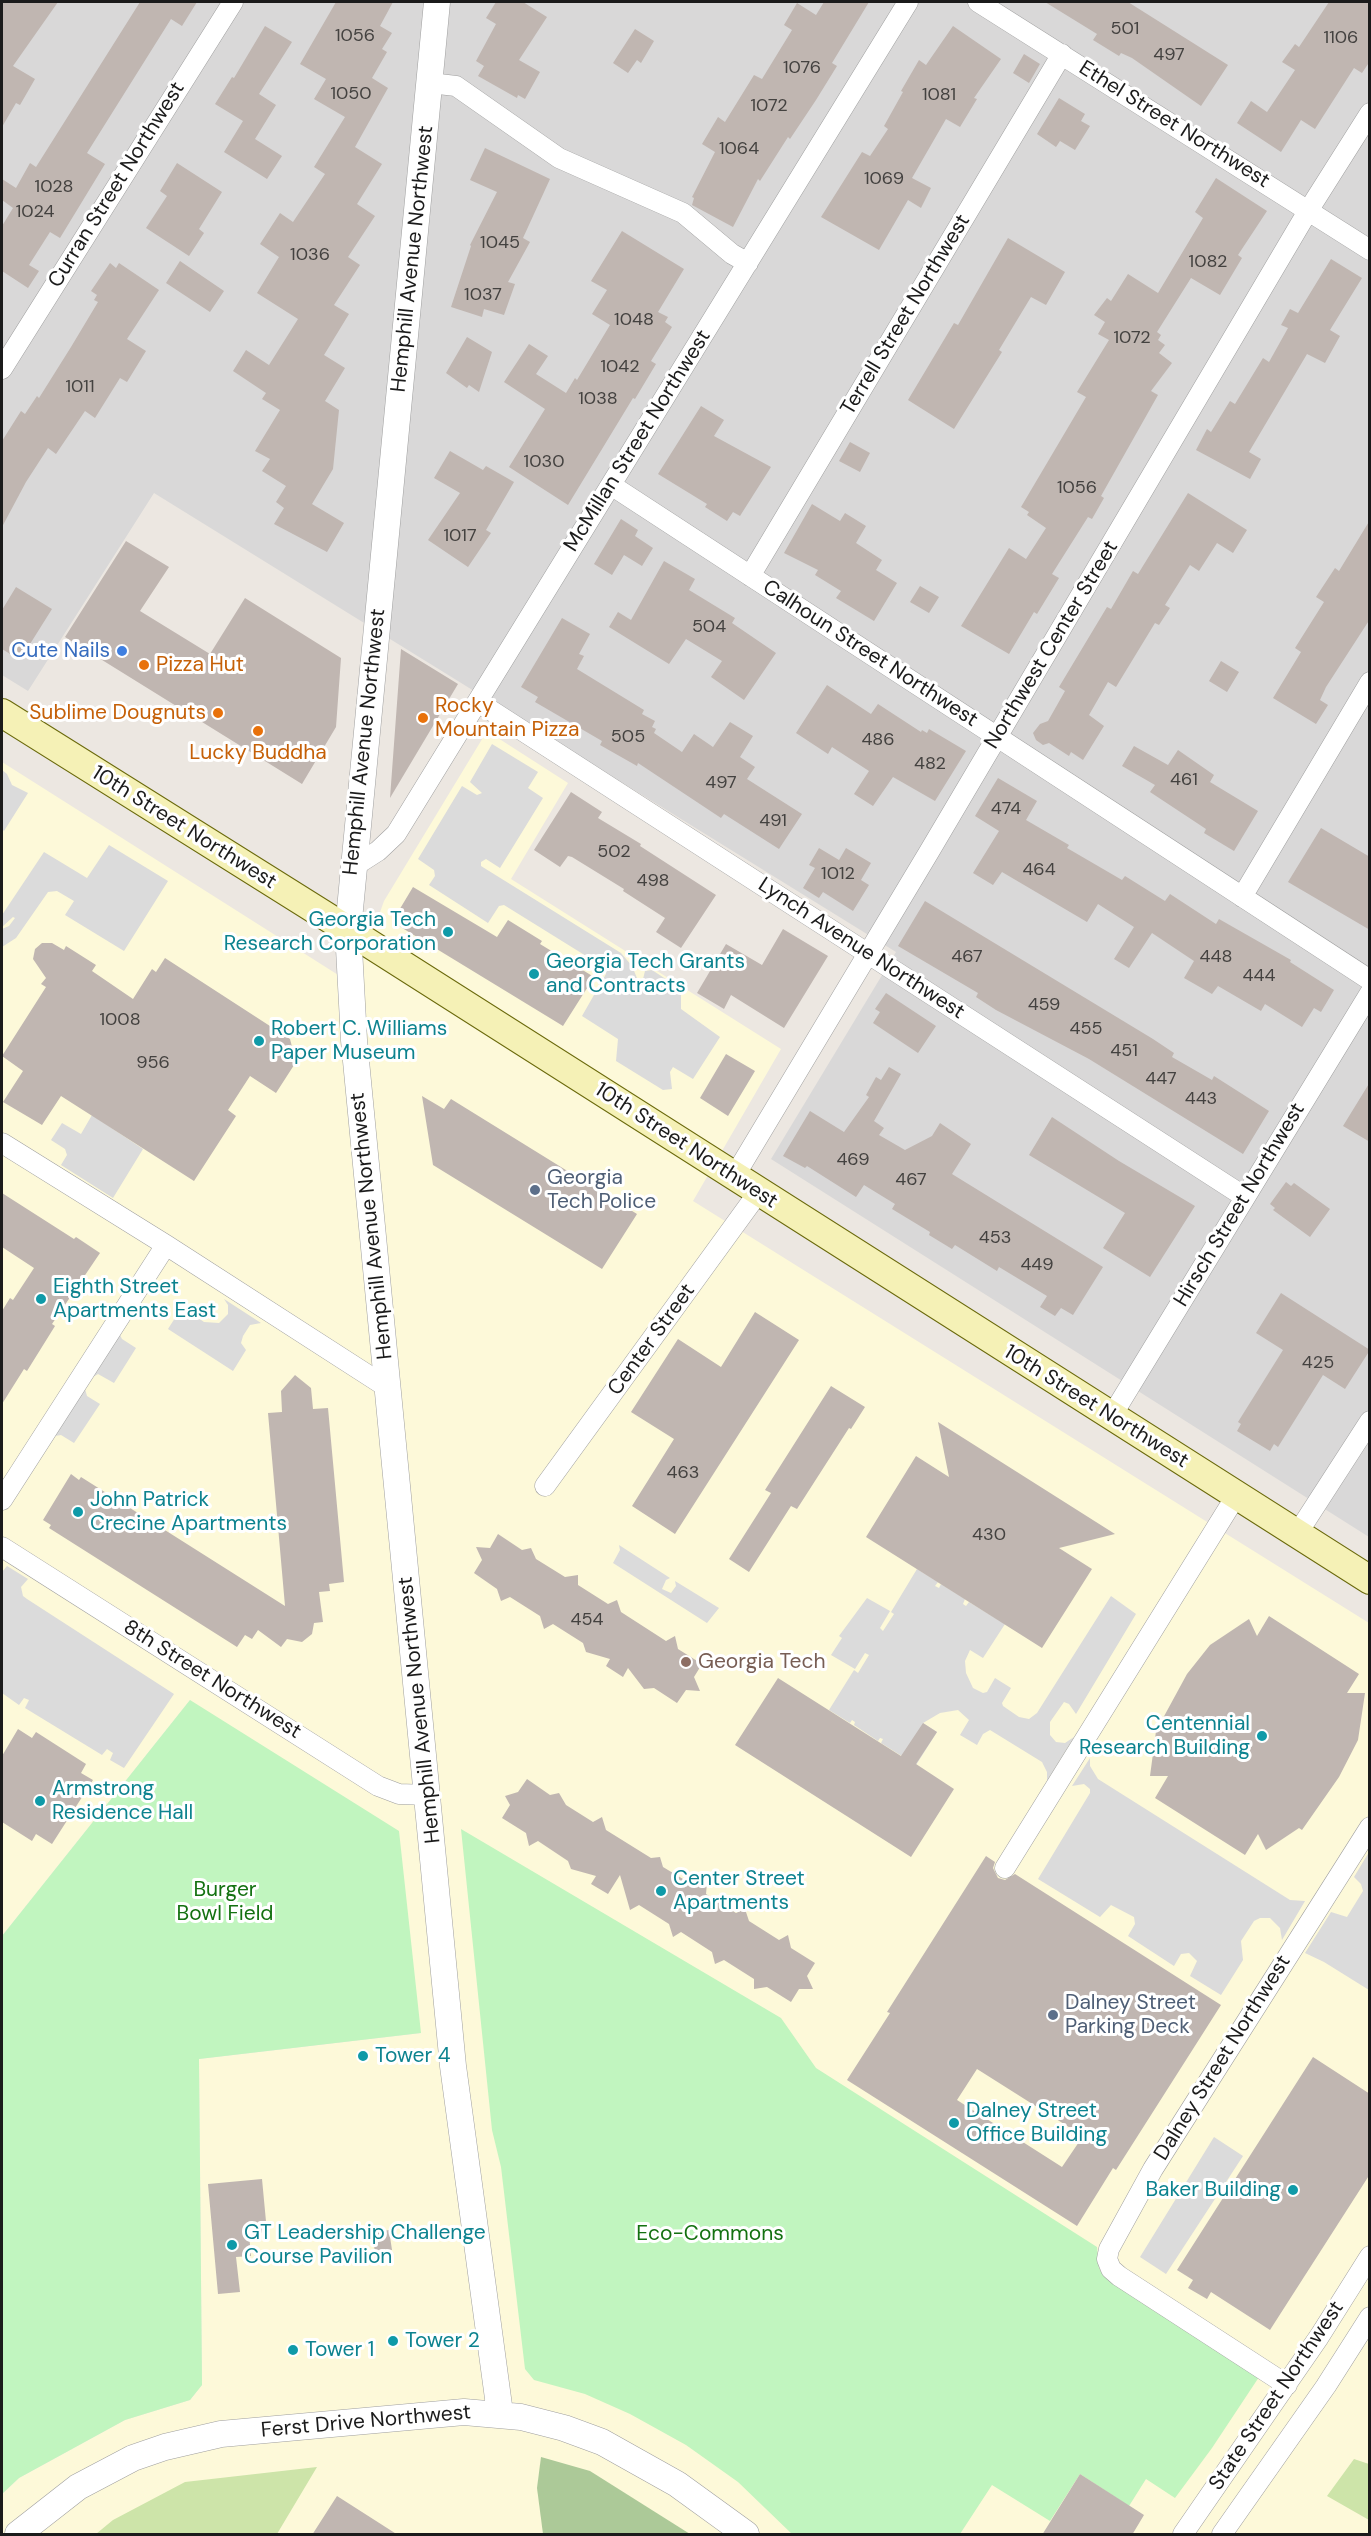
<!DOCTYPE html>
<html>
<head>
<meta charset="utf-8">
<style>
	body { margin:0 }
	#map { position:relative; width:1371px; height:2536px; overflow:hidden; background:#ece7e1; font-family:"DM Sans",sans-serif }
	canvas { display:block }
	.frame { position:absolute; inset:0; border:3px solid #1b1b1b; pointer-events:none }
</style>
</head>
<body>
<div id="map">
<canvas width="1371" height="2536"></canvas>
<div class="frame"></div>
</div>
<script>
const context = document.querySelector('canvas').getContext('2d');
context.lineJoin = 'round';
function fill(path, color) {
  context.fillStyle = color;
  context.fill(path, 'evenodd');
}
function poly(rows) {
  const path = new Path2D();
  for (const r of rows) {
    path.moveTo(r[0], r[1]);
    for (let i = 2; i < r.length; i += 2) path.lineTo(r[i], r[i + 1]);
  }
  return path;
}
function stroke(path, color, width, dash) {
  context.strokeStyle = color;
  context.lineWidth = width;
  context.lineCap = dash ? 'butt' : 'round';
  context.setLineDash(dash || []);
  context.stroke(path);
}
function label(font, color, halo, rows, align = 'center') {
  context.font = font + ' "DM Sans",sans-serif';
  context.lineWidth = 6;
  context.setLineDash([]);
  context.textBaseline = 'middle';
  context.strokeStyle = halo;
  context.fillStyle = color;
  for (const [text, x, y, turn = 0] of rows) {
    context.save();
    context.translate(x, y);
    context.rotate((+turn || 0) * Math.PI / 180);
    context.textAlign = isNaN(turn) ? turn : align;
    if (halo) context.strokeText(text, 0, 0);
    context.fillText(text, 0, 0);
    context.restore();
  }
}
const residential = poly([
	[2,2,1369,2,1369,1537,771,1159,896,952,154,493,28,691,2,675]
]);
const education = poly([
	[487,731,568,783,511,879,781,1049,693,1201,1369,1623,1369,2534,2,2534,2,2494,19,2478,125,2420,190,2400,202,2385,199,2059,421,2033,190,1700,2,1936,2,762,354,985,384,901]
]);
const grass = poly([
	[1354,2459,1369,2464,1369,2520,1327,2496],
	[317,2467,277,2534,96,2534,113,2520,185,2482]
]);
const forest = poly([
	[541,2457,590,2471,690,2534,543,2534,537,2488]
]);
const park = poly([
	[190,1700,399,1831,421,2033,199,2059,202,2385,190,2400,125,2420,19,2478,2,2494,2,1936],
	[461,1829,781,2018,816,2068,1097,2247,1099,2268,1103,2275,1261,2374,1212,2448,1175,2498,1146,2479,1129,2506,1080,2474,1050,2521,992,2485,960,2534,792,2534,738,2482,686,2445,630,2414,585,2394,534,2380,525,2369,501,2167,492,2130]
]);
const parking = poly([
	[492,744,538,772,528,788,543,798,500,868,486,859,481,862,481,866,621,953,632,966,639,983,642,983,645,971,652,970,681,989,681,1009,720,1037,693,1079,673,1067,670,1072,672,1089,663,1090,616,1061,618,1039,582,1016,606,974,605,969,599,964,504,905,499,906,488,923,429,885,435,876,434,870,418,859,462,786,477,795,482,793,470,782],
	[2,770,7,774,12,785,28,793,4,831,2,829],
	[109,845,168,881,124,951,65,915,74,901,57,891,48,892,16,938,2,947,2,929,9,926,15,918,13,917,2,927,2,915,44,852,87,878],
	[92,1115,143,1149,113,1198,61,1165,67,1155,65,1149,51,1140,62,1123,81,1134],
	[224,1299,261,1323,250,1325,243,1336,241,1343,246,1350,233,1371,168,1329,182,1307,204,1322,219,1323,228,1314,228,1305],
	[120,1335,122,1339,136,1348,114,1383,98,1374,93,1377],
	[85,1389,87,1396,100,1404,74,1443,61,1435,55,1436],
	[619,1545,670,1578,666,1580,662,1589,671,1593,676,1586,675,1581,719,1608,707,1623,613,1563,620,1550],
	[7,1566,28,1579,21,1587,23,1596,27,1599,174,1694,124,1768,110,1760,113,1753,107,1749,102,1755,25,1708,29,1700,24,1698,19,1705,2,1693,2,1572],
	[917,1569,938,1582,935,1586,939,1588,941,1584,965,1599,963,1604,966,1606,969,1602,1005,1624,983,1658,970,1650,965,1661,966,1673,973,1688,983,1693,987,1692,995,1678,1011,1688,1002,1703,1003,1706,1019,1717,1029,1719,1037,1713,1111,1596,1136,1614,1076,1714,1069,1704,1064,1702,1050,1722,1050,1735,1056,1742,1065,1743,1074,1737,1047,1781,1047,1772,1042,1762,990,1730,983,1734,977,1745,960,1735,969,1720,958,1710,940,1713,923,1723,937,1732,916,1765,881,1743,883,1739,880,1738,878,1741,854,1725,855,1722,852,1720,850,1723,829,1710,854,1670,858,1673,869,1655,865,1653,855,1669,831,1655,842,1638,839,1636,867,1598,890,1611,880,1628,883,1631,894,1614,891,1612],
	[1090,1758,1090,1766,1098,1779,1290,1900,1305,1901,1282,1940,1280,1928,1270,1918,1260,1918,1254,1921,1241,1941,1243,1960,1221,1995,1190,1976,1197,1961,1189,1953,1181,1954,1174,1966,1128,1936,1135,1924,1134,1917,1111,1905,1100,1917,1038,1879,1090,1793,1090,1789,1084,1784,1072,1786],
	[1369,1852,1370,1990,1369,1990,1324,1962,1305,1953,1331,1912,1347,1917,1363,1891,1361,1884,1354,1877],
	[1214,2137,1243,2156,1166,2274,1140,2257]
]);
const building = poly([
	[2,2,58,2,13,66,35,79,20,105,16,103,2,127],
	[140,2,197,2,182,26,171,19,87,153,105,164,60,238,50,232,29,265,39,271,28,288,2,271,2,226,13,208,2,200,2,179,16,188,30,163,36,167],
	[336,2,393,2,380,26,392,33,382,49,387,52,372,78,388,88,355,147,382,164,357,204,375,216,348,257,360,265,334,305,349,314,324,355,345,368,325,401,339,410,333,469,312,504,344,523,327,552,274,524,284,508,276,502,286,486,262,471,270,459,255,451,280,410,262,399,266,393,233,371,246,350,269,365,298,319,257,293,279,257,260,244,280,213,293,222,325,174,314,167,345,117,314,99,326,79,300,64],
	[496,2,523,2,547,17,519,60,540,72,525,99,518,95,517,98,478,76,484,66,476,61,496,24,486,18],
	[824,2,869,2,832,63,837,66,816,100,790,139,788,137,760,181,758,179,733,227,692,205,694,198,692,197,715,152,702,144,718,117,725,122,754,75,762,79,792,30,784,25,797,3,816,15],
	[1045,2,1128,2,1228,65,1201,106,1132,58,1121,53,1119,56,1093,40,1097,34],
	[1329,2,1370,2,1370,61,1362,73,1354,68,1315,129,1301,120,1281,152,1237,123,1251,101,1267,112,1295,70,1282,62,1295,44,1299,47],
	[265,26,292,42,259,94,276,105,255,139,282,156,267,179,224,152,243,121,215,104,232,77,234,78],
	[953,26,1001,59,974,98,977,99,960,127,946,119,912,178,931,188,921,208,908,200,879,250,821,217,862,152,870,156,888,129,884,126,903,92,901,91,919,60,926,65],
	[635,29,654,41,641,63,637,60,628,73,613,63],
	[1024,54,1040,64,1029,83,1013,73],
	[1059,98,1085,114,1081,121,1090,126,1075,150,1060,141,1056,147,1037,134],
	[485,148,550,179,523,238,530,242,508,282,515,284,504,315,484,309,482,317,451,307,471,246,470,245,497,192,470,180],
	[177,163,222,192,199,229,204,233,189,256,146,228,167,196,160,191],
	[1216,178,1267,211,1238,255,1242,258,1220,295,1191,278,1157,332,1161,335,1158,340,1165,345,1159,353,1172,363,1151,391,1158,395,1101,496,1104,498,1092,519,1088,517,1052,574,1059,578,1037,614,1034,612,1009,654,961,626,1009,548,1026,559,1046,528,1027,515,1029,512,1021,507,1086,397,1077,392,1109,340,1098,334,1105,322,1094,315,1107,298,1111,301,1128,274,1158,293,1203,218,1195,212],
	[622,231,684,269,658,312,668,317,665,322,672,327,651,361,656,364,635,399,633,398,568,505,509,467,545,409,504,382,529,344,548,356,536,374,566,393,575,378,577,380,610,325,592,314,607,290,591,281],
	[1008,238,1065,272,1046,305,1031,297,999,350,1002,352,954,429,908,400,954,323,958,325],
	[1331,259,1362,278,1330,330,1340,336,1325,363,1307,354,1249,452,1261,459,1250,479,1196,450,1207,429,1211,432,1230,401,1235,404,1263,358,1269,362,1288,328,1281,325,1290,309,1298,313],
	[180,261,224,291,210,312,166,283],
	[110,263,116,268,119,263,159,290,127,339,146,351,127,382,120,378,95,418,85,411,56,454,48,448,26,482,2,527,2,441,21,411,25,414,37,396,39,398,71,347,98,302,94,300,97,295,91,291],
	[467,337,492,352,479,392,469,385,467,388,446,373],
	[701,406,724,420,714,436,771,467,740,516,733,512,727,521,705,507,707,504,658,474],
	[850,442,870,453,860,472,839,461],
	[450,451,483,470,486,466,514,482,486,530,491,533,468,567,428,540,460,493,434,478],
	[1188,493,1247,530,1233,553,1217,543,1199,571,1190,565,1165,605,1170,608,1159,625,1155,623,1116,687,1108,682,1089,715,1104,726,1083,760,1071,752,1069,756,1049,743,1043,745,1036,740,1033,733,1040,724,1048,721,1065,691,1059,687,1107,607,1111,609,1133,571,1138,574],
	[812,504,840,521,845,513,866,526,856,543,882,560,876,570,897,583,874,621,836,598,841,591,815,575,818,570,784,553],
	[621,519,638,530,635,536,653,548,642,566,624,555,612,575,594,564],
	[1370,520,1370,619,1326,687,1320,700,1328,705,1316,724,1273,698,1301,652,1295,648,1324,602,1316,597,1335,568,1339,571],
	[126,541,169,567,140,611,210,654,245,598,341,658,336,727,302,784,65,637],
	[664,561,695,579,689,590,735,618,732,623,776,653,744,700,711,677,722,661,686,639,669,664,609,627,618,612,631,620],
	[920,586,939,597,929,613,910,602],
	[16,587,52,609,20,660,2,649,2,610],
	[562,618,590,634,579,654,584,656,577,669,644,710,642,714,655,721,652,727,656,729,654,733,682,752,694,734,713,747,730,722,753,736,740,757,755,767,747,779,802,814,779,849,724,814,721,818,638,763,637,766,600,745,602,741,535,702,538,697,521,687],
	[401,649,458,684,390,798],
	[1221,661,1239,672,1227,692,1209,681],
	[827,685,871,714,878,704,921,732,922,730,927,733,929,729,966,751,935,801,893,777,873,806,854,794,869,771,832,747,828,754,796,733],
	[1134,746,1168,765,1178,750,1214,775,1210,782,1258,811,1234,851,1204,833,1206,829,1150,792,1155,785,1122,766],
	[998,778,1037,801,1026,820,1069,845,1067,848,1122,880,1125,876,1165,901,1170,894,1216,924,1219,919,1291,960,1290,962,1334,990,1321,1012,1314,1008,1302,1027,1265,1004,1261,1011,1218,986,1212,994,1184,978,1194,961,1152,933,1129,968,1114,959,1134,927,1098,904,1087,922,1002,872,993,885,973,873,999,831,975,816],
	[571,792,602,812,598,818,641,844,640,846,716,895,681,948,656,932,665,918,623,891,624,889,572,857,568,856,560,867,534,850],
	[1321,828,1370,857,1370,930,1288,882],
	[819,848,839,860,846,848,871,863,861,880,869,885,853,911,823,892,819,898,803,888,815,868,809,865],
	[413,887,497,937,508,920,542,941,540,944,594,977,563,1026,399,926,402,921,395,917],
	[925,901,1153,1039,1174,1053,1172,1057,1212,1080,1214,1076,1269,1111,1243,1154,1089,1059,996,1010,976,997,978,993,898,946],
	[783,929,828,956,784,1028,731,995,724,1009,697,993,726,944,762,965],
	[42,943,52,943,64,950,66,946,96,965,92,971,133,999,152,969,156,972,165,958,290,1039,296,1062,276,1093,250,1076,228,1110,236,1116,194,1181,61,1096,42,1125,3,1102,23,1071,2,1056,46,987,41,984,46,978,33,959,35,949],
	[886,993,936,1026,918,1053,873,1023,880,1012,875,1009],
	[726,1054,755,1071,728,1116,700,1098],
	[889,1067,901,1074,874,1121,884,1128,879,1135,905,1150,932,1136,940,1123,971,1144,952,1174,1103,1267,1073,1315,1061,1308,1055,1316,1040,1307,1047,1296,999,1267,997,1271,955,1245,952,1249,929,1235,930,1232,892,1209,895,1204,864,1185,856,1197,807,1166,805,1168,783,1156,810,1111,844,1132,869,1097,866,1095,876,1077,881,1080],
	[1370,1082,1370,1142,1343,1126],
	[422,1096,444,1109,451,1099,637,1214,602,1269,433,1165],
	[1052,1117,1119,1161,1195,1206,1150,1277,1103,1248,1125,1213,1029,1155],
	[1286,1182,1291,1186,1294,1183,1330,1209,1310,1237,1273,1210,1275,1208,1270,1204],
	[2,1193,74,1239,76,1237,100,1253,52,1324,55,1326,27,1371,24,1369,2,1404,2,1311,10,1298,13,1300,34,1268,2,1247],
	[1281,1293,1370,1350,1345,1389,1323,1375,1278,1447,1274,1444,1270,1451,1237,1431,1241,1424,1238,1422,1283,1350,1256,1333],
	[755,1312,799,1340,675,1534,632,1506,674,1439,631,1412,678,1339,721,1367],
	[295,1375,311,1388,313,1409,328,1408,344,1582,329,1584,330,1591,319,1592,323,1622,314,1623,312,1634,302,1642,287,1639,281,1647,258,1630,252,1639,245,1635,237,1647,49,1528,51,1525,43,1520,71,1474,79,1480,81,1477,285,1606,268,1413,282,1412,281,1391],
	[831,1386,865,1407,851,1429,849,1428,797,1509,791,1506,749,1572,729,1559,771,1493,765,1490],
	[938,1422,1115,1534,1059,1548,1092,1569,1042,1648,866,1537,916,1456,949,1477],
	[498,1534,522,1550,531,1548,536,1559,565,1577,578,1575,578,1585,608,1604,617,1600,621,1612,666,1641,675,1636,678,1649,702,1664,694,1677,700,1691,686,1690,677,1703,654,1688,644,1689,628,1668,623,1677,606,1666,610,1659,586,1652,583,1643,553,1624,544,1629,540,1616,510,1597,501,1601,497,1589,474,1573,482,1560,476,1547,490,1548],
	[1269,1616,1359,1674,1347,1693,1365,1693,1358,1740,1339,1777,1302,1830,1299,1828,1266,1850,1258,1834,1245,1855,1155,1798,1168,1776,1150,1776,1156,1731,1187,1674,1210,1645,1249,1619,1257,1636],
	[778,1678,901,1756,923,1723,937,1732,916,1764,954,1789,911,1857,735,1745],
	[18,1729,32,1738,36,1732,86,1764,81,1773,93,1780,52,1844,36,1834,32,1841,2,1822,2,1756],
	[527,1779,550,1795,559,1793,566,1805,593,1822,602,1817,606,1830,651,1858,660,1857,663,1867,693,1885,707,1883,706,1894,736,1913,745,1909,749,1921,779,1940,788,1935,791,1948,815,1963,807,1976,813,1989,799,1989,791,2002,767,1987,754,1989,754,1979,724,1960,715,1964,712,1952,681,1932,673,1937,669,1924,639,1905,630,1910,620,1875,608,1894,591,1884,596,1876,571,1869,568,1861,538,1841,529,1846,526,1833,502,1818,510,1805,505,1796,518,1792],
	[986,1856,995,1862,993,1868,998,1878,1005,1880,1015,1874,1221,2005,1116,2170,1113,2168,1077,2226,847,2080,890,2013,887,2012],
	[977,2069,1083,2136,1062,2167,957,2100],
	[1313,2057,1370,2094,1370,2174,1270,2330,1211,2292,1207,2299,1188,2288,1193,2280,1177,2270],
	[262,2179,267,2232,249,2234,251,2256,236,2257,240,2292,218,2294,208,2184],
	[389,2230,392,2250,375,2252,372,2233],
	[1080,2474,1144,2515,1132,2535,1042,2535],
	[337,2496,398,2535,312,2535]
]);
const minor = poly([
	[978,2,1370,250],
	[430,83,456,86,559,158,683,213,732,254,748,263],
	[2,369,233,2],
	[611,485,1370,980],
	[750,576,1062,54],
	[478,702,1245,1197],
	[353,867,378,851,396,834,908,2],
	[1242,897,1370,682],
	[2,1143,166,1245,388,1388],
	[734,1177,929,852,1308,211,1370,113],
	[1111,1417,1370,993],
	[545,1486,758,1193],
	[2,1500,166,1245],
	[1297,1534,1370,1421],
	[2,1547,378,1786,399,1794,428,1795],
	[1005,1868,1236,1496],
	[1287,2385,1119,2276,1111,2269,1107,2259,1109,2249,1153,2169,1370,1827],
	[1183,2534,1319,2337,1370,2256],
	[1222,2534,1326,2386,1370,2317]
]);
const tertiary = poly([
	[437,2,348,930,354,1040,453,2066,500,2413],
	[18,2534,78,2487,133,2458,165,2447,221,2434,464,2412,521,2417,564,2428,602,2442,677,2484,746,2534]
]);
const secondary = poly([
	[2,713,348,930,1370,1580]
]);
const markers = [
	[122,651,6,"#3f7fe0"],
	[144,665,6,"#e8710a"],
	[218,713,6,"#e8710a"],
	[423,718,6,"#e8710a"],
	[258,731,6,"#e8710a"],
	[448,932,6,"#0f9aa8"],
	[534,974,6,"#0f9aa8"],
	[259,1041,6,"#0f9aa8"],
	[535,1190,6,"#5c6f8a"],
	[41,1299,6,"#0f9aa8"],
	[78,1512,6,"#0f9aa8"],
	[686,1662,6,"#8d6e63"],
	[1262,1736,6,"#0f9aa8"],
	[40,1801,6,"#0f9aa8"],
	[661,1891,6,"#0f9aa8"],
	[1053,2015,6,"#5c6f8a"],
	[363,2056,6,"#0f9aa8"],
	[954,2123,6,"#0f9aa8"],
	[1293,2190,6,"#0f9aa8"],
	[232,2245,6,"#0f9aa8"],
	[393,2341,6,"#0f9aa8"],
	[293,2350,6,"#0f9aa8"]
];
const numberNames = [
	["501",1125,29],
	["1056",355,36],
	["1106",1341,38],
	["497",1169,55],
	["1076",802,68],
	["1050",351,94],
	["1081",939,95],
	["1072",769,106],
	["1064",739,149],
	["1069",884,179],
	["1028",54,187],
	["1024",35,212],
	["1045",500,243],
	["1036",310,255],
	["1082",1208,262],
	["1037",483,295],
	["1048",634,320],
	["1072",1132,338],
	["1042",620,367],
	["1011",80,387],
	["1038",598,399],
	["1030",544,462],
	["1056",1077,488],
	["1017",460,536],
	["504",709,627],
	["505",628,737],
	["486",878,740],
	["482",930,764],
	["461",1184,780],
	["497",721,783],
	["474",1006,809],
	["491",773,821],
	["502",614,852],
	["464",1039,870],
	["1012",838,874],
	["498",653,881],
	["467",967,957],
	["448",1216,957],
	["444",1259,976],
	["459",1044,1005],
	["1008",120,1020],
	["455",1086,1029],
	["451",1124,1051],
	["956",153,1063],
	["447",1161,1079],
	["443",1201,1099],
	["469",853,1160],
	["467",911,1180],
	["453",995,1238],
	["449",1037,1265],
	["425",1318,1363],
	["463",683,1473],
	["430",989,1535],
	["454",587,1620]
];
const streetNames = [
	["Ethel Street Northwest",1174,125,32],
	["Curran Street Northwest",117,185,-58],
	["Hemphill Avenue Northwest",413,259,-84],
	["Terrell Street Northwest",906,315,-59],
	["McMillan Street Northwest",638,441,-58],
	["Northwest Center Street",1052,645,-59],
	["Calhoun Street Northwest",870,654,33],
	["Hemphill Avenue Northwest",365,742,-84],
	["10th Street Northwest",184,828,32],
	["Lynch Avenue Northwest",861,949,33],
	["10th Street Northwest",686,1146,33],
	["Hirsch Street Northwest",1240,1205,-59],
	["Hemphill Avenue Northwest",372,1226,-96],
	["Center Street",652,1340,-54],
	["10th Street Northwest",1096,1407,32],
	["8th Street Northwest",212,1680,32],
	["Hemphill Avenue Northwest",420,1710,-96],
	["Dalney Street Northwest",1223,2058,-58],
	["State Street Northwest",1277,2396,-56],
	["Ferst Drive Northwest",366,2422,-5]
];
const shopNames = [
	["Cute Nails",110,651]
];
const foodNames = [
	["Pizza Hut",156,665],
	["Rocky",435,706],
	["Mountain Pizza",435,730],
	["Sublime Dougnuts",206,713,"right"],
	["Lucky Buddha",258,753,"center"]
];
const cultureNames = [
	["Georgia Tech",436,920,"right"],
	["Research Corporation",436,944,"right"],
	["Georgia Tech Grants",546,962],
	["and Contracts",546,986],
	["Robert C. Williams",271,1029],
	["Paper Museum",271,1053],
	["Eighth Street",53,1287],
	["Apartments East",53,1311],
	["John Patrick",90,1500],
	["Crecine Apartments",90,1524],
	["Centennial",1250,1724,"right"],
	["Research Building",1250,1748,"right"],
	["Armstrong",52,1789],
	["Residence Hall",52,1813],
	["Center Street",673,1879],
	["Apartments",673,1903],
	["Tower 4",375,2056],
	["Dalney Street",966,2111],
	["Office Building",966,2135],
	["Baker Building",1281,2190,"right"],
	["GT Leadership Challenge",244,2233],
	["Course Pavilion",244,2257],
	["Tower 2",405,2341],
	["Tower 1",305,2350]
];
const serviceNames = [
	["Georgia",547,1178],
	["Tech Police",547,1202],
	["Dalney Street",1065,2003],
	["Parking Deck",1065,2027]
];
const educationNames = [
	["Georgia Tech",698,1662]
];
const parkNames = [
	["Burger",225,1890],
	["Bowl Field",225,1914],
	["Eco-Commons",710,2234]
];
fill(residential, '#d9d8d8');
fill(education, '#fdf9d9');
fill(grass, '#cde4a9');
fill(forest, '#acc998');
fill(park, '#c1f5bf');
fill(parking, '#dbdbdb');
fill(building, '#c0b6b1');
stroke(minor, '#9f9f9f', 21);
stroke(tertiary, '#9f9f9f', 27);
stroke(secondary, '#6a690b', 30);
stroke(minor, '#fff', 20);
stroke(tertiary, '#fff', 26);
stroke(secondary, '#f5f1b6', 28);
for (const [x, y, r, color] of markers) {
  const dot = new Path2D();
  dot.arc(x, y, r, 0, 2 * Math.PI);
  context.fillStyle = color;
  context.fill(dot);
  stroke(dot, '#fff', 2);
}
label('18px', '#444240', null, numberNames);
label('21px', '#1b1b1b', '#fff', streetNames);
label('21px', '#366cbe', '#fff', shopNames, 'right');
label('21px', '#c56008', '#fff', foodNames, 'left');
label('21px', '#0d838f', '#fff', cultureNames, 'left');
label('21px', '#4e5e75', '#fff', serviceNames, 'left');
label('21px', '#785e54', '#fff', educationNames, 'left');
label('21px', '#147111', '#fff', parkNames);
</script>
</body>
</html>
